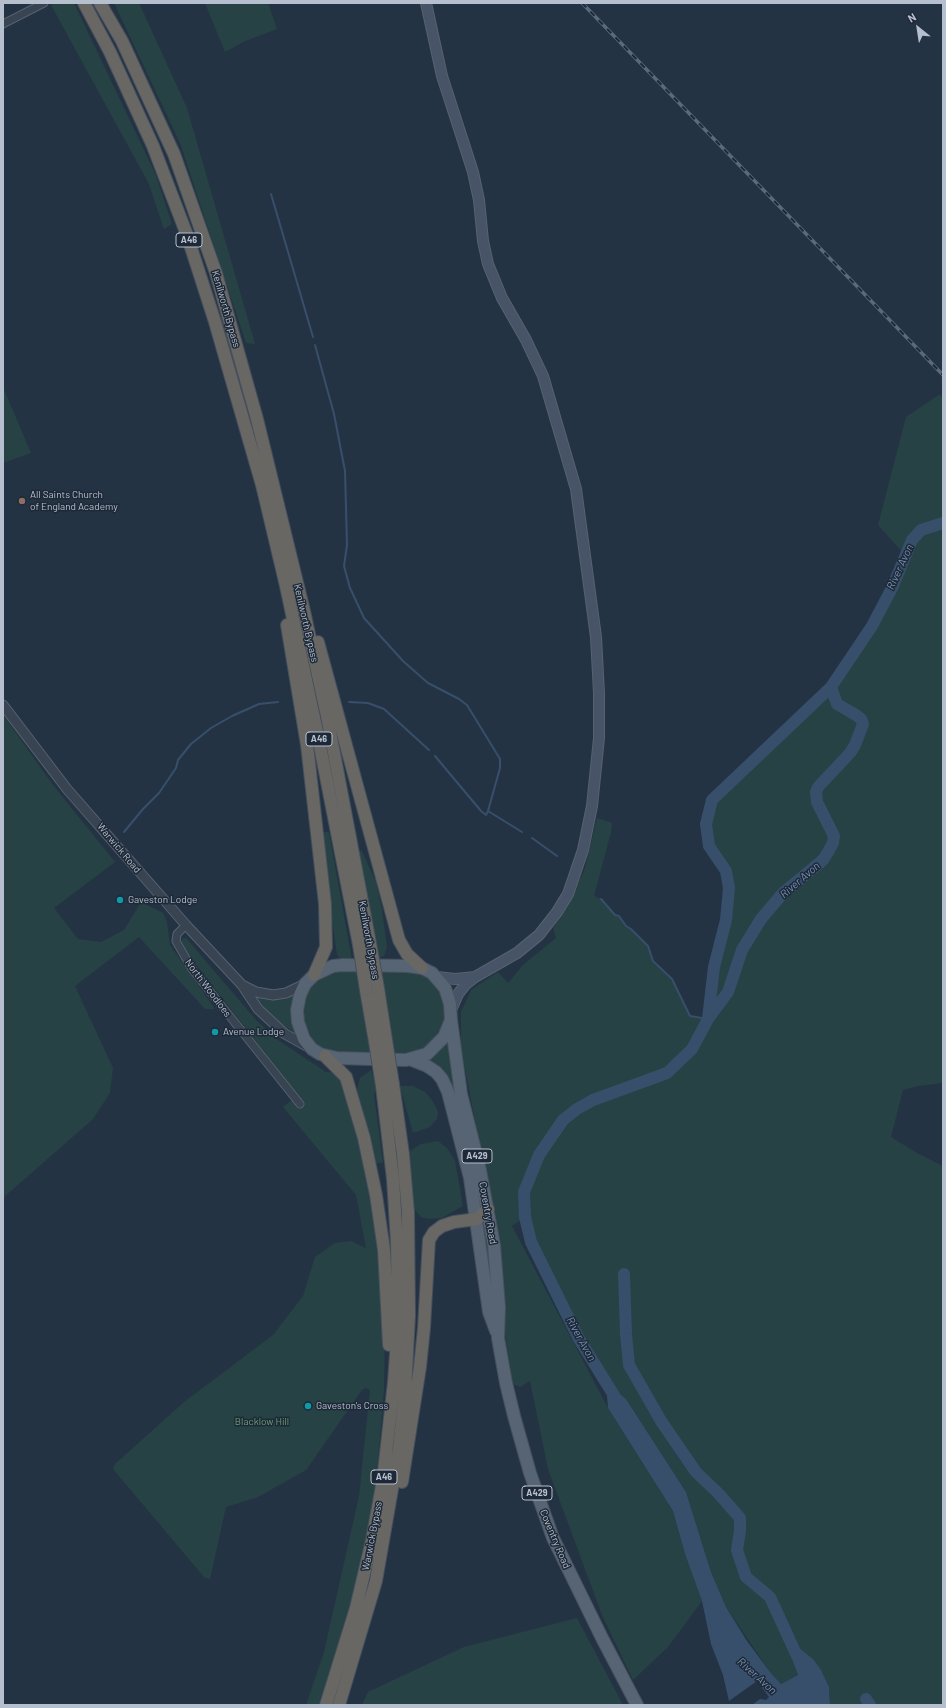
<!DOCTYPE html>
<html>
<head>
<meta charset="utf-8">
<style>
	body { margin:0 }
	#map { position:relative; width:946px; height:1708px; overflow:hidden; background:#243343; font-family:Barlow,sans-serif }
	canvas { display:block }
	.frame { position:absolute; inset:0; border:4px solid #b6bfcd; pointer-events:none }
	.north { position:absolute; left:898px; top:8px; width:40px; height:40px; -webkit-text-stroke:3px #1e2938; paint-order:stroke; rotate:330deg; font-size:11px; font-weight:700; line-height:16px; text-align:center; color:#b6bfcd }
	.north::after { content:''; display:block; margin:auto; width:14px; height:18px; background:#b6bfcd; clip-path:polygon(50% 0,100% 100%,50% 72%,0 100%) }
</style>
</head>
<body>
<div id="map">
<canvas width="946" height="1708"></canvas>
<div class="frame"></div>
<div class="north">N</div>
</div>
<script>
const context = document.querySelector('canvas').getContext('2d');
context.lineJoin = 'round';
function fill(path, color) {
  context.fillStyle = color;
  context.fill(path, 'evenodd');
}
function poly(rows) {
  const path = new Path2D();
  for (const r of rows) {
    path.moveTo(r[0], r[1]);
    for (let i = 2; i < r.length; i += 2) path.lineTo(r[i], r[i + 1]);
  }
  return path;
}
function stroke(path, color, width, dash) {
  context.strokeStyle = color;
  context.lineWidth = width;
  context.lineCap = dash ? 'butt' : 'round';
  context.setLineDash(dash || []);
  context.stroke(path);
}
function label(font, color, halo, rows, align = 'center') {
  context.font = font + ' Barlow,sans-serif';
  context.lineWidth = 3;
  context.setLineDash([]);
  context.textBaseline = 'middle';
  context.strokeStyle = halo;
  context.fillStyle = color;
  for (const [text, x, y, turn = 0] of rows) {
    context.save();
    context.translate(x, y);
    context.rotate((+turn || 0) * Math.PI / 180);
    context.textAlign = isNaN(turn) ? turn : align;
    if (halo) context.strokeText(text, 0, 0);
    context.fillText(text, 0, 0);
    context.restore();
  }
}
const green = poly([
	[56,3,74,3,155,173,172,224,164,229,149,184,51,5],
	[114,3,139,3,187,108,255,344,246,343,180,143],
	[205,3,268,3,277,29,243,42,225,52],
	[3,387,31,453,3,463],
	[940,394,943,399,943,1083,918,1086,903,1090,891,1137,917,1153,943,1166,943,1705,830,1705,829,1687,813,1659,792,1642,793,1662,798,1675,781,1684,770,1672,726,1607,711,1572,686,1492,626,1399,606,1383,579,1339,531,1242,525,1217,512,1226,608,1408,673,1511,685,1554,702,1601,668,1647,633,1680,602,1615,548,1469,530,1381,520,1387,513,1384,504,1328,498,1243,461,1047,461,1012,471,990,498,972,508,983,523,965,556,938,553,928,567,908,585,868,597,818,612,823,611,832,594,896,601,899,615,915,619,916,626,926,631,929,648,946,653,961,672,979,690,1016,708,1019,714,967,726,920,729,888,726,871,709,846,706,824,712,800,831,687,872,626,892,588,905,555,878,525,906,417],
	[3,715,53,785,115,862,54,908,78,939,101,942,124,930,141,902,163,913,167,922,170,945,215,1009,205,1009,139,937,75,986,113,1068,110,1093,93,1119,3,1198],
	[323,832,329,832,352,960,343,960,337,955,325,868],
	[357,850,362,851,376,882,382,910,387,947,384,956,378,958],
	[186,938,257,1021,278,1040,326,1072,337,1073,346,1090,361,1143,380,1249,385,1318,384,1389,376,1486,357,1582,331,1676,321,1705,306,1705,324,1652,359,1496,370,1390,366,1388,362,1390,306,1470,258,1497,226,1507,210,1579,204,1577,113,1469,115,1464,184,1402,273,1335,303,1296,315,1257,335,1243,351,1241,366,1248,356,1195,283,1107,298,1095,190,957,182,942,182,939],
	[413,969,435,981,445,999,446,1024,432,1045,414,1054,343,1054,322,1048,315,1043,305,1030,301,1015,303,999,312,982,328,971],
	[295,993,297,1035,276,1019,252,996],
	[449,1036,475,1176,480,1204,454,1101,423,1060],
	[371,1070,377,1087,374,1094,383,1163,374,1163,357,1090,360,1078],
	[400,1086,413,1086,425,1092,432,1100,438,1111,437,1119,430,1127,413,1133],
	[438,1141,447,1148,455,1161,463,1206,442,1218,429,1219,421,1217,414,1209,411,1192,410,1151,421,1144],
	[482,1225,486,1226,488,1236,494,1313],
	[577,1618,623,1705,362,1705,368,1692,464,1647]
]);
const water = poly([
	[606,1383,626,1399,686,1492,711,1572,726,1607,747,1641,770,1672,781,1684,798,1675,793,1662,792,1642,813,1659,821,1670,829,1687,830,1705,752,1705,760,1699,766,1700,769,1697,757,1681,729,1701,723,1675,711,1644,702,1601,685,1554,673,1511,608,1408]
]);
const stream = poly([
	[271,194,313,337],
	[315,345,334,414,345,471,347,545,344,566,350,588,364,618,403,661,428,683,459,699,467,705,500,759,500,768,488,811],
	[349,702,368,703,384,709,429,750],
	[435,756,481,811,486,815,488,811,522,832],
	[124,832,143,809,159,793,176,768,178,760,191,744,211,728,232,716,259,704,278,702],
	[532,838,557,856],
	[601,899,615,915,619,916,626,926,631,929,648,946,653,961,672,979,690,1016,708,1019]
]);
const river = poly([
	[708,1019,714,967,726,920,729,888,726,871,709,846,706,824,712,800,831,687,872,626,892,588,912,540,921,530,943,523],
	[624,1274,626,1334,629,1365,661,1421,696,1472,719,1494,740,1518,740,1531,737,1550,746,1577,770,1597,797,1656],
	[615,1397,579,1339,531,1242,525,1217,524,1192,539,1155,563,1120,577,1109,593,1100,667,1073,692,1049,708,1019,728,992,742,950,761,919,783,893,823,860,828,852,833,843,834,836,817,802,816,792,818,787,850,753,855,745,863,724,861,719,856,715,837,704,831,687],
	[866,1699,870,1705]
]);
const minor = poly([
	[3,24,44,3],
	[186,925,177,934,176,941,192,969,300,1104]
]);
const tertiary = poly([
	[3,705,67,789,186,925,242,985,258,1009,285,1034,310,1048],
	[242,985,256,992,273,995,286,993,305,984]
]);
const secondary = poly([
	[426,3,442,76,473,172,479,200,483,241,488,264,502,298,526,340,543,376,576,489,596,637,599,693,599,738,592,806,583,850,568,894,557,912,539,935,517,953,475,977,466,984,458,994,451,1010],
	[437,977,455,979,475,977]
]);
const primary = poly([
	[343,965,408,966,422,968,432,973,445,988,450,1004,451,1020,444,1037,427,1054,406,1060,337,1058,320,1054,312,1049,304,1039,298,1022,297,1010,300,995,305,984,314,975,333,966,343,965],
	[451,1020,461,1094,480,1170,494,1245,499,1307,498,1338,506,1383,514,1416,530,1473,553,1538,602,1638,637,1705],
	[412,1060,427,1066,436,1072,442,1079,448,1092,470,1178,489,1312,496,1331]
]);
const trunk = poly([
	[84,3,110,52,153,146,187,235,215,322,262,485,286,586,320,746,359,945],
	[100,3,122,41,174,154,216,273,257,419,304,611,327,716,370,943],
	[287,625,307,745,325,904,326,947,314,975],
	[318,642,399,940,407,954,422,968],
	[378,988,386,1040],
	[366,990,375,1042],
	[325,1056,346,1077,364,1138,376,1195,384,1250,389,1345],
	[402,1482,420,1367,424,1328,429,1240,434,1232,442,1226,454,1222,477,1219,488,1209],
	[326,1705,356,1608,372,1540,383,1480,394,1382,398,1325,397,1243,393,1179,382,1086],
	[339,1705,376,1581,399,1449,405,1391,409,1316,408,1212,403,1154,393,1084]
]);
const rail = poly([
	[582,3,943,375]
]);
const trunkBridge = poly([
	[370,943,378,988],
	[359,945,366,990],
	[386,1040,393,1084],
	[375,1042,382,1086]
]);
const markers = [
	[22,501,4,"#8d6e63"],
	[120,900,4,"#0f9aa8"],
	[215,1032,4,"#0f9aa8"],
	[308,1406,4,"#0f9aa8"]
];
const shields = [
	[189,240,26],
	[319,739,26],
	[477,1156,30],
	[384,1477,26],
	[537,1493,30]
];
const shieldNames = [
	["A46",189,240],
	["A46",319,739],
	["A429",477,1156],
	["A46",384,1477],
	["A429",537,1493]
];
const streetNames = [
	["Kenilworth Bypass",226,309,74],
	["Kenilworth Bypass",306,623,77],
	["Warwick Road",119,848,50],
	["Kenilworth Bypass",369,940,80],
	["North Woodloes",208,988,53],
	["Coventry Road",488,1213,80],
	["Warwick Bypass",372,1536,-79],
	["Coventry Road",555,1539,67]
];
const poiNames = [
	["All Saints Church",30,495],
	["of England Academy",30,507],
	["Gaveston Lodge",128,900],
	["Avenue Lodge",223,1032],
	["Gaveston's Cross",316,1406]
];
const parkNames = [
	["Blacklow Hill",262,1422]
];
const waterNames = [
	["River Avon",900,567,-65],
	["River Avon",800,880,-41],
	["River Avon",581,1339,61],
	["River Avon",757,1676,42]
];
fill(green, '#264244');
fill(water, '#374f6b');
stroke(stream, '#374f6b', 2);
stroke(river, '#374f6b', 12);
stroke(minor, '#576270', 9);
stroke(tertiary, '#576270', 11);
stroke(secondary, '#576270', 12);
stroke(primary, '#46505f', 14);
stroke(trunk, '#444f5d', 14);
stroke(minor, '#394453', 7);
stroke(tertiary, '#394453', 9);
stroke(secondary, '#475366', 10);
stroke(primary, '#576473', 12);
stroke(trunk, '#686764', 12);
stroke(rail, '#5b697a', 3.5);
stroke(rail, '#1e2938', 2, [6]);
stroke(trunkBridge, '#444f5d', 14, []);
stroke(trunkBridge, '#686764', 12);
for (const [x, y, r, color] of markers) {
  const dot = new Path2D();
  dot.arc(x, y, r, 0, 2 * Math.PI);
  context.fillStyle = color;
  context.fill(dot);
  stroke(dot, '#1e2938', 1.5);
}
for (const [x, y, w] of shields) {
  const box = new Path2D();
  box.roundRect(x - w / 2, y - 7, w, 14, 3);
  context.fillStyle = '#1e2938';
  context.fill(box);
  stroke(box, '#b6bfcd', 1);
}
label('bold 9px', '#b6bfcd', null, shieldNames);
label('10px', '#b6bfcd', '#1e2938', streetNames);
label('10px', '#b6bfcd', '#1e2938', poiNames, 'left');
label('10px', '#6b9f75', '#1e2938', parkNames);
label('italic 11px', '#7491b2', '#1e2938', waterNames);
</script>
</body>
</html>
